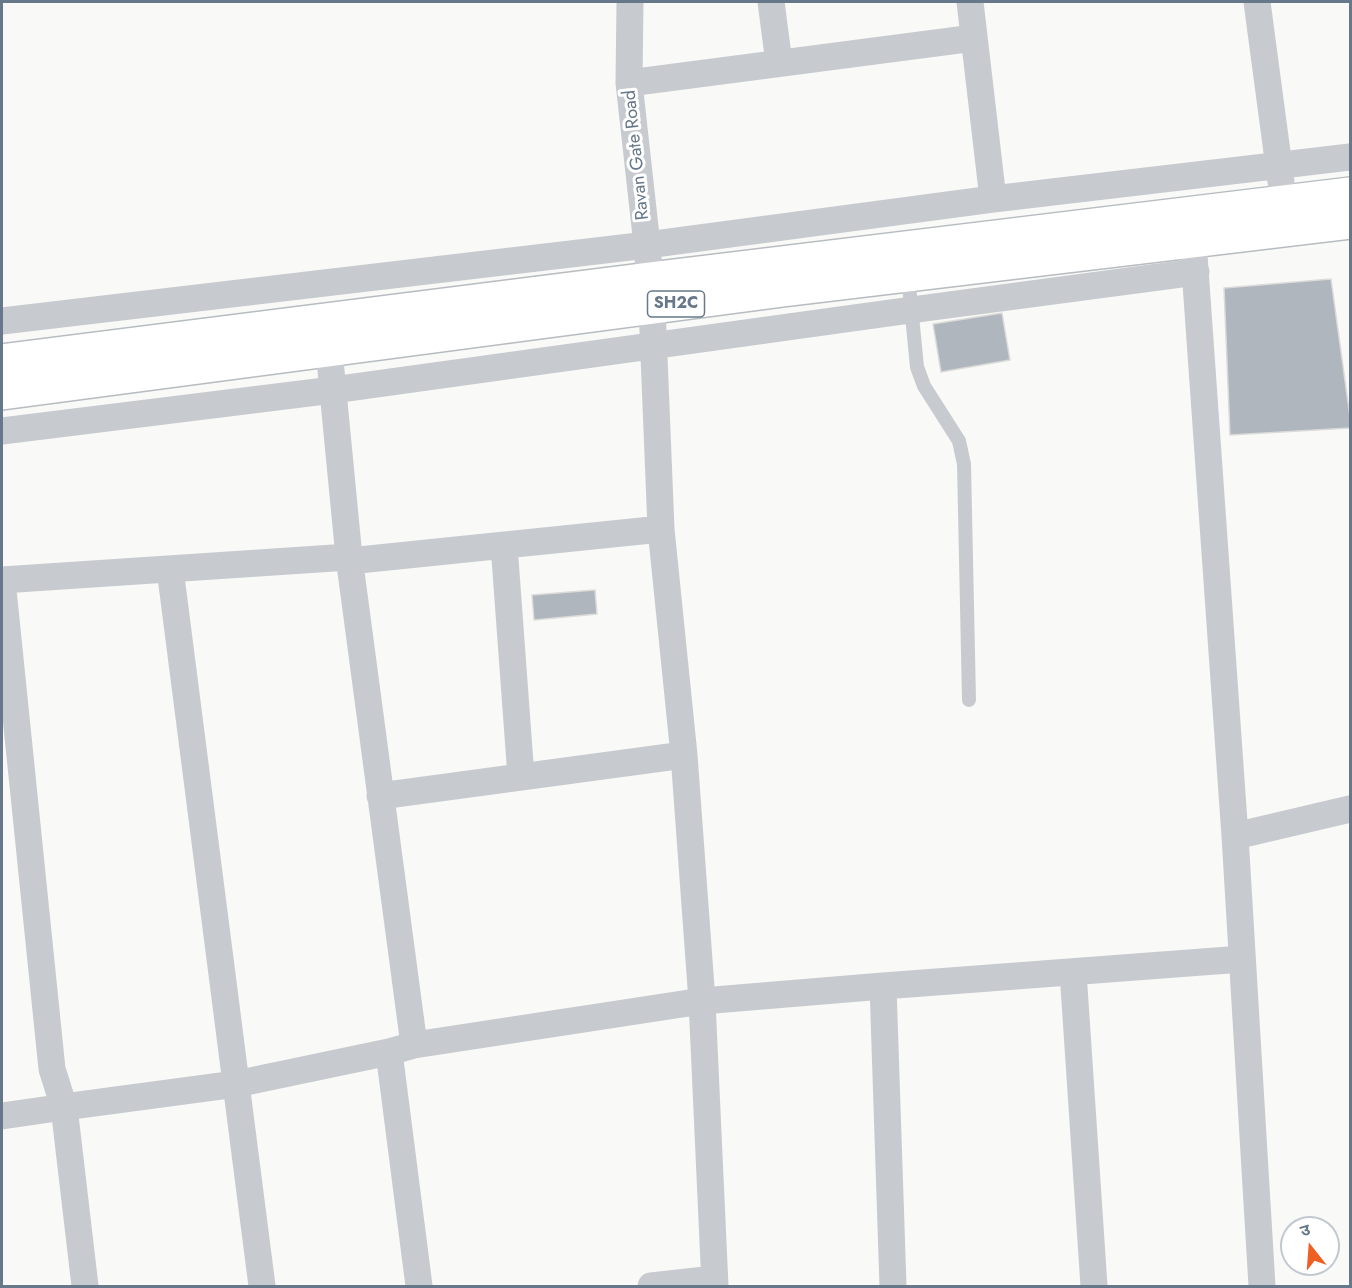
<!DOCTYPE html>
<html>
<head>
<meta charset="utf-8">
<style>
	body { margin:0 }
	#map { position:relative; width:1352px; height:1288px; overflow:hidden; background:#f9faf7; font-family:Jost,"Noto Sans Devanagari",sans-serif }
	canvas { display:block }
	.frame { position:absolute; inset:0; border:3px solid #66788a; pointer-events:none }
	.north { position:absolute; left:1280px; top:1216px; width:60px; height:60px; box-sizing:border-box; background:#fff; border:2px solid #c2c9d0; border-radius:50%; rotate:343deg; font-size:16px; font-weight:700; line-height:24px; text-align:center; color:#66788a }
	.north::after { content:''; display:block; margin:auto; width:21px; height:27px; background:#ef5f22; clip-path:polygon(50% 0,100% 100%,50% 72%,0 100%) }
</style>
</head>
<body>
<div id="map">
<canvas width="1352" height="1288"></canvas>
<div class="frame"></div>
<div class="north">उ</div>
</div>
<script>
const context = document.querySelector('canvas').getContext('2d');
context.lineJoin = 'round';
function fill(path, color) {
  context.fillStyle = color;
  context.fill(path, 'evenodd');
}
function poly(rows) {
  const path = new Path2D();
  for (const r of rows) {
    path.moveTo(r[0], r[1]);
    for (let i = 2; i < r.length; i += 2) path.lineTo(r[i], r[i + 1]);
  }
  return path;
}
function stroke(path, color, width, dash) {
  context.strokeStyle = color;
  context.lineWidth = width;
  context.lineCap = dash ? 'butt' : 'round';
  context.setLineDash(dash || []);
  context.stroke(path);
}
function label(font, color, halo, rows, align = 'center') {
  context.font = font + ' Jost,sans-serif';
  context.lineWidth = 6;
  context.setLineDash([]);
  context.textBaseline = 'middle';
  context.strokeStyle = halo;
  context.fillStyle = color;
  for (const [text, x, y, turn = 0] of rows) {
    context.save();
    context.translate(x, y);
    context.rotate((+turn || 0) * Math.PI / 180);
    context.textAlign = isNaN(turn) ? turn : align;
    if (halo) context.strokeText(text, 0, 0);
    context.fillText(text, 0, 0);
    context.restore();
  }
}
const building = poly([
	[1331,279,1350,417,1350,428,1230,435,1224,288,1331,279],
	[1002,313,1010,360,941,372,933,324,1002,313],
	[595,590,597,614,534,620,532,595,595,590]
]);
const lane = poly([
	[908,275,917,367,924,386,959,441,964,464,969,700]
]);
const street = poly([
	[771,2,779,63],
	[970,2,993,199],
	[1257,2,1281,182],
	[629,83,974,38],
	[1194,255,1235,836,1262,1286],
	[2,321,647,245,993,199,1350,157],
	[328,330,329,350,349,557,414,1045,389,1052,419,1286],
	[2,431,333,390,911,310,1196,272],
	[504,545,521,777],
	[349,561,661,529],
	[170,569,262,1286],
	[2,580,52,1069,64,1107,236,1084,389,1052],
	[2,580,349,557],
	[684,755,702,1001,715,1286],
	[380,796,684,755,661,529,652,307,647,245,629,83,630,2],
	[1235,836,1350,809],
	[1073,972,1094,1286],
	[883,986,893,1286],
	[414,1045,702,1001,883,986,1242,959],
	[2,1116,64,1107,85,1286],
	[651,1286,714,1279]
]);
const primary = poly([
	[2,361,649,279,1350,194],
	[2,393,783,290,1350,222]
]);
const shields = [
	[676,304,57]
];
const shieldNames = [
	["SH2C",676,304]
];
const streetNames = [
	["Ravan Gate Road",637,155,-96]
];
fill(building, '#afb6be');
stroke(building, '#dbdbd9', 1.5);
stroke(primary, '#b7bcc1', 36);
stroke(lane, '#c7cbcf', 14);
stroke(street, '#c7cbcf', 27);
stroke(primary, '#fff', 33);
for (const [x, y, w] of shields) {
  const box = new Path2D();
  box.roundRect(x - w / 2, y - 13, w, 26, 4.5);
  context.fillStyle = '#fff';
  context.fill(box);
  stroke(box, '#66788a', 1.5);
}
label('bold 16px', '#66788a', null, shieldNames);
label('18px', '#66788a', '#fff', streetNames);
</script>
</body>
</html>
